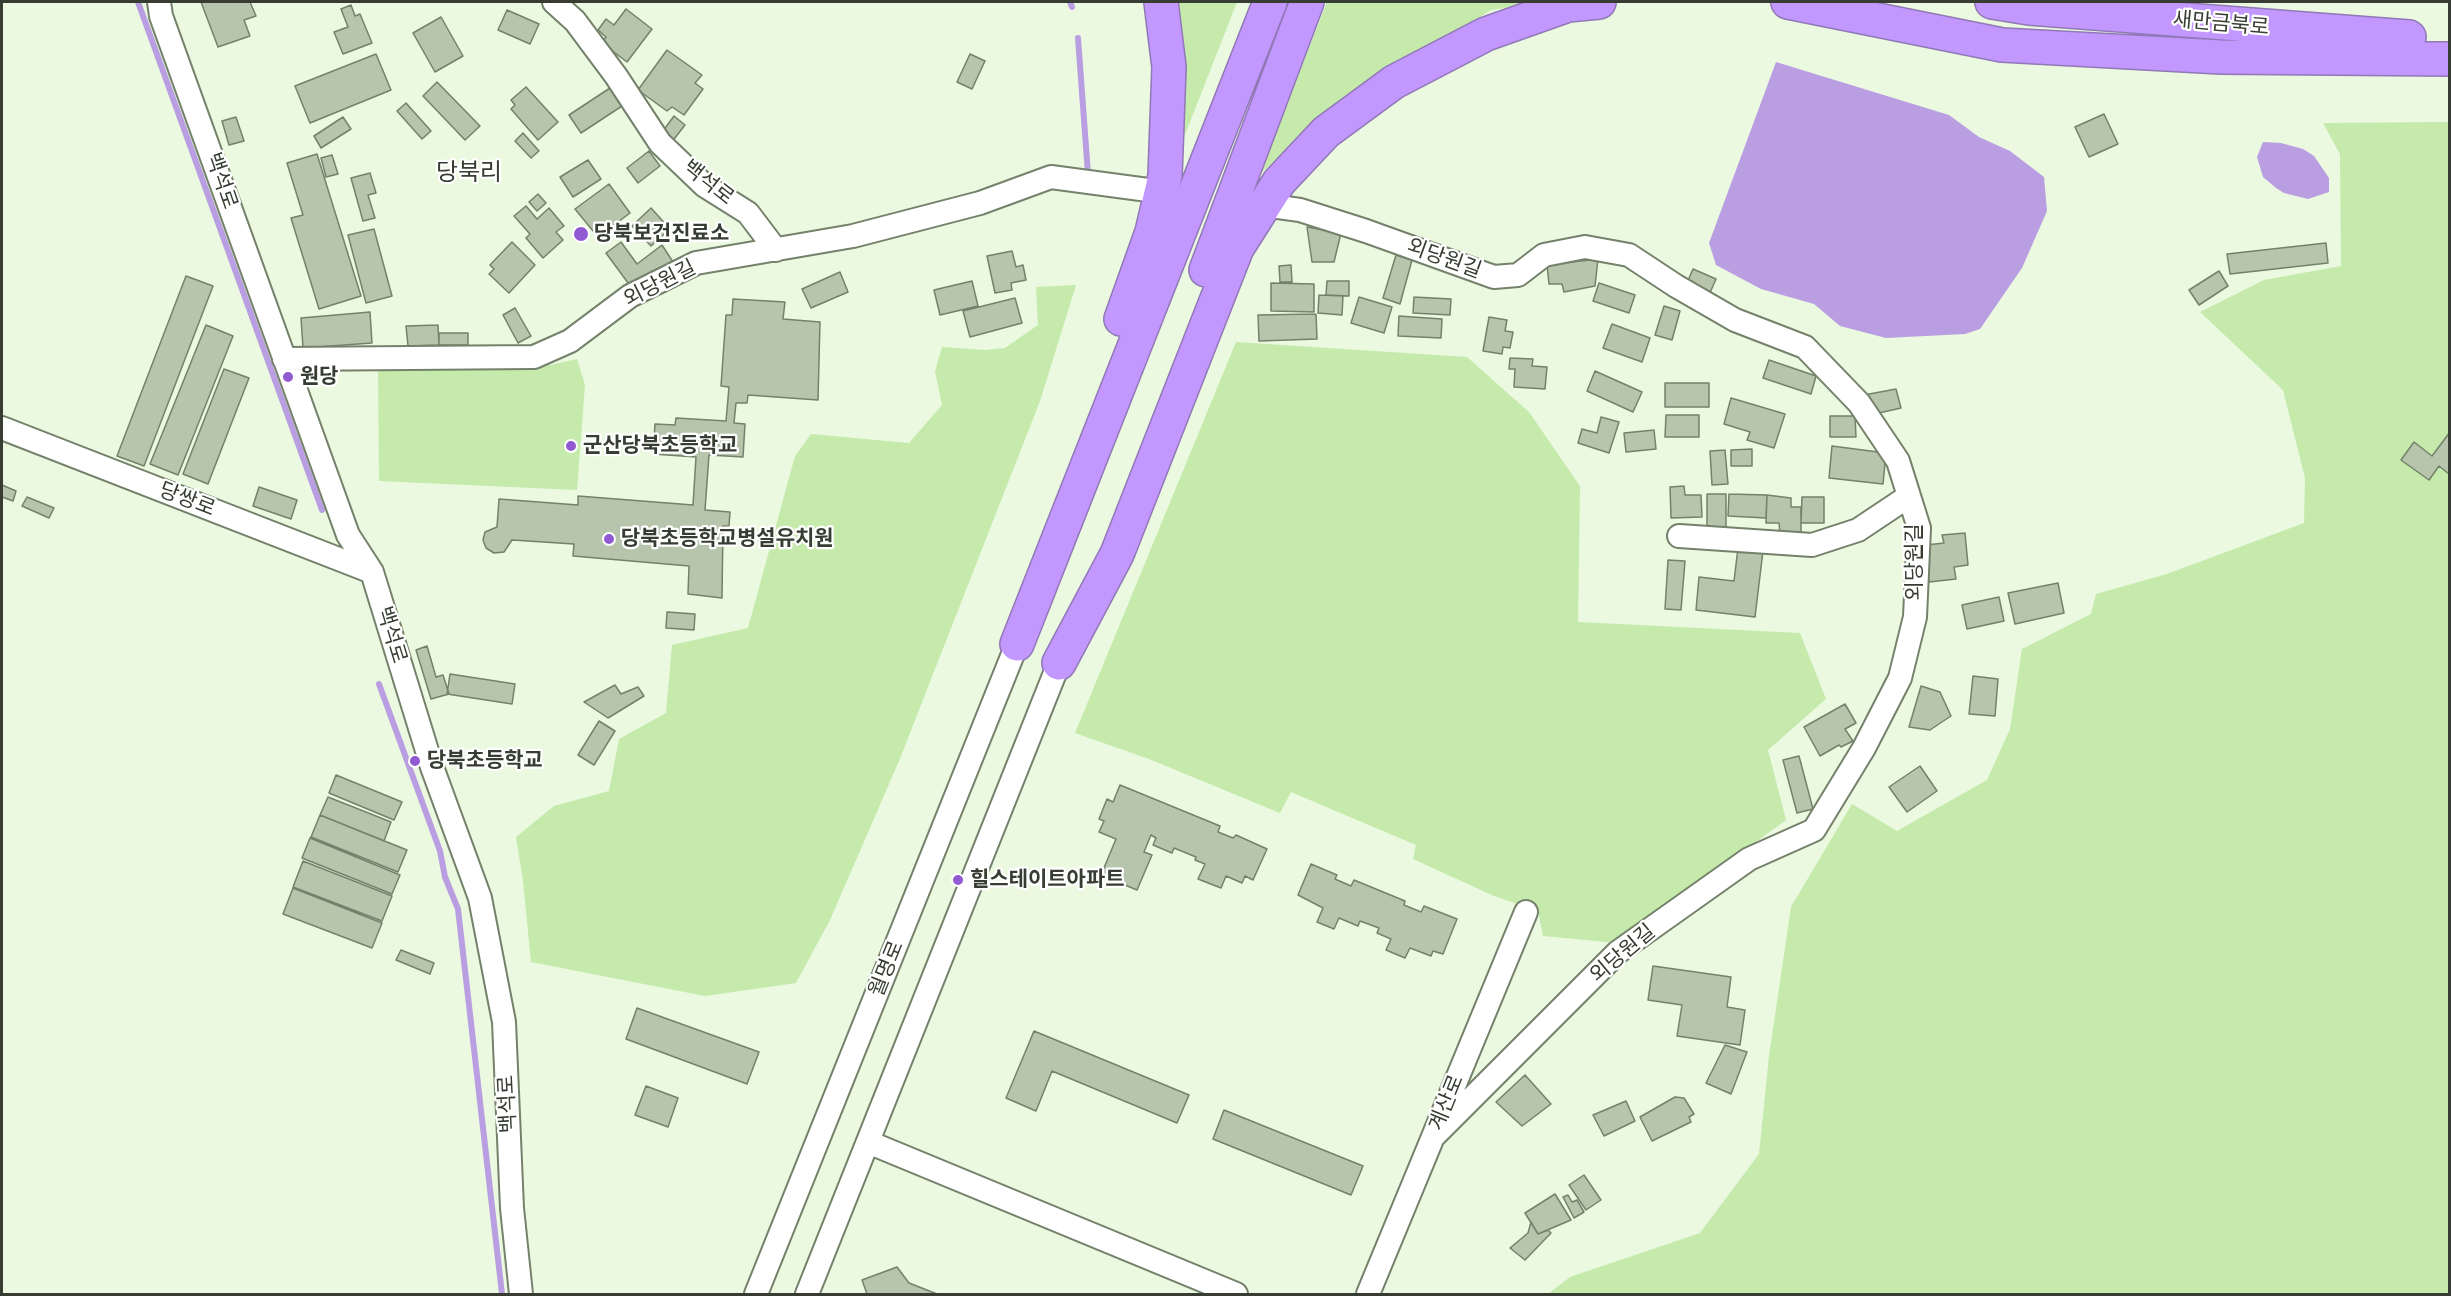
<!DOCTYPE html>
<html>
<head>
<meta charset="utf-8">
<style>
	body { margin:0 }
	#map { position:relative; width:2451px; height:1296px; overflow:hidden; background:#eaf9e0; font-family:Manrope,sans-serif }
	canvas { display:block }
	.frame { position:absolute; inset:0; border:3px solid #373d33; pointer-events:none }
</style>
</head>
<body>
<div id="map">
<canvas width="2451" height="1296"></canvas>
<div class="frame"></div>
</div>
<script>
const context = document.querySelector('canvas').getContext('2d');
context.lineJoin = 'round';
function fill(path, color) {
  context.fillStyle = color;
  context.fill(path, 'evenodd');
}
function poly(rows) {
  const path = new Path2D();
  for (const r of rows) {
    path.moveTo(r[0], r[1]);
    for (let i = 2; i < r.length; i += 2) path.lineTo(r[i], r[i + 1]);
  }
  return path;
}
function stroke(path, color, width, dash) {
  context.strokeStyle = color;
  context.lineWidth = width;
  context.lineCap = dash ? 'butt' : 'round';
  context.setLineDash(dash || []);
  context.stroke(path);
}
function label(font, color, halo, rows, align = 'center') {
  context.font = font + ' Manrope,"Noto Sans KR",sans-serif';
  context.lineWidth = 4.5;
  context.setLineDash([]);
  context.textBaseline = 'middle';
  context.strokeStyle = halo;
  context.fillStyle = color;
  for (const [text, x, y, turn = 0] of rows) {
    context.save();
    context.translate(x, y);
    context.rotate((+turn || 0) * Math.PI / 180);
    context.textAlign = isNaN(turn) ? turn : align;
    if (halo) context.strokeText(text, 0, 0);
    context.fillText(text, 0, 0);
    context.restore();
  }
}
const green = poly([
	[1174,2,1237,2,1179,150],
	[1327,2,1545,2,1491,10,1333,108,1260,174],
	[2449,122,2449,1294,1548,1294,1570,1277,1700,1233,1759,1154,1769,1056,1791,907,1852,804,1897,831,1987,780,2010,729,2022,649,2091,614,2096,594,2167,574,2304,523,2305,478,2283,390,2200,312,2264,280,2341,266,2340,154,2323,123],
	[1076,285,1040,401,899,761,830,920,796,983,705,996,531,962,523,881,516,837,554,806,609,791,619,739,666,713,672,645,748,628,795,456,811,434,909,443,942,405,935,371,942,347,985,350,1005,348,1038,325,1036,287],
	[1236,342,1467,357,1529,412,1580,486,1578,622,1800,633,1826,699,1768,750,1786,820,1617,943,1543,936,1538,911,1494,896,1413,859,1416,845,1291,792,1280,813,1149,759,1075,733],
	[577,359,585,385,577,490,379,481,378,368,550,365]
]);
const water = poly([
	[1776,62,1949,115,1979,137,2010,151,2044,177,2047,211,2022,268,1980,329,1965,334,1886,338,1840,326,1814,304,1761,289,1716,265,1709,243],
	[2263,142,2281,143,2303,149,2314,156,2329,178,2329,192,2308,199,2284,193,2276,188,2263,177,2257,157]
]);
const stream = poly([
	[138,2,322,510],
	[1070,2,1072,7],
	[1078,38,1088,174],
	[379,684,440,851,445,877,458,909,502,1294]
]);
const building = poly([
	[201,2,250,2,256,16,244,20,250,36,218,47,201,2],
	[351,5,355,16,360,14,372,43,343,54,334,32,348,27,341,9,351,5],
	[626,9,652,29,627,62,602,43,606,37,598,30,606,19,614,25,626,9],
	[507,10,539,24,530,44,498,30,507,10],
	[441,17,463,56,435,72,413,33,441,17],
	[667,50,702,75,695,83,703,89,684,115,672,107,667,111,638,90,667,50],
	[376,54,391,90,310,123,295,86,376,54],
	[970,54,985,61,972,89,957,82,970,54],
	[437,82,480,126,465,140,423,96,437,82],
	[526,87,558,122,538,140,511,109,515,105,511,100,526,87],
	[610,88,622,106,581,133,569,115,610,88],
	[406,103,431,131,422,139,397,111,406,103],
	[2104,114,2118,144,2089,157,2075,127,2104,114],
	[674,116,685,125,671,143,660,135,674,116],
	[236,117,244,141,229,145,222,121,236,117],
	[343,117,351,129,321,148,314,136,343,117],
	[523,133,539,151,531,158,515,141,523,133],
	[649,151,660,166,638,183,627,168,649,151],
	[317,154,361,296,319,309,291,218,303,215,287,163,317,154],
	[332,155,338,174,326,177,321,158,332,155],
	[588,160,601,179,573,197,560,177,588,160],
	[370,173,376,193,368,195,375,218,363,221,351,178,370,173],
	[609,184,630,213,598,237,575,209,609,184],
	[538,194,546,203,537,211,529,202,538,194],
	[526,206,537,219,549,208,564,226,556,232,563,240,543,258,526,238,530,234,514,216,526,206],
	[651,208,670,229,651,246,632,226,651,208],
	[1307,227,1341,233,1334,262,1312,262,1307,227],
	[374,229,392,296,366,303,348,235,374,229],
	[512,242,535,265,509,293,489,274,494,269,490,265,512,242],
	[621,242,637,264,662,245,675,265,657,278,652,271,631,287,606,253,621,242],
	[2326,243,2328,263,2230,274,2227,254,2326,243],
	[1012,251,1016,267,1023,265,1026,280,1011,283,1012,290,995,293,987,256,1012,251],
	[1396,255,1412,260,1400,304,1383,298,1396,255],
	[1598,259,1595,286,1564,292,1562,284,1549,284,1547,265,1598,259],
	[1291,265,1292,282,1280,282,1279,266,1291,265],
	[1693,269,1716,279,1709,295,1686,285,1693,269],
	[2219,271,2228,286,2199,305,2189,290,2219,271],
	[840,272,848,292,811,308,802,289,840,272],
	[186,276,213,286,144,466,117,456,186,276],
	[972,281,978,306,940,315,934,290,972,281],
	[1327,281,1349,281,1349,296,1326,295,1327,281],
	[1271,283,1314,284,1314,312,1271,311,1271,283],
	[1599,283,1635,295,1629,313,1593,301,1599,283],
	[1319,295,1343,296,1342,315,1318,313,1319,295],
	[1359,297,1392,307,1384,333,1351,323,1359,297],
	[1414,297,1451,299,1450,315,1413,313,1414,297],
	[1015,298,1022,323,970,337,963,311,1015,298],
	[733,299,785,302,783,319,820,322,818,400,748,395,747,403,736,403,734,423,745,424,743,457,709,455,705,510,730,512,729,526,723,526,722,598,688,594,689,566,573,556,574,544,512,540,504,552,494,553,486,548,483,540,485,532,497,527,499,499,578,505,578,496,693,505,696,457,653,454,655,424,675,425,676,418,726,421,729,387,721,386,726,315,732,315,733,299],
	[1664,306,1680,311,1672,340,1655,335,1664,306],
	[515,308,531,336,518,343,503,315,515,308],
	[370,312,372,343,303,348,301,318,370,312],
	[1316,314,1317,339,1259,341,1258,315,1316,314],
	[1399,316,1442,319,1441,338,1398,336,1399,316],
	[1489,317,1507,320,1505,331,1513,332,1510,348,1503,347,1502,354,1483,351,1489,317],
	[1612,324,1650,338,1642,362,1603,348,1612,324],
	[206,325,233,336,178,475,150,464,206,325],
	[438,325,439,345,408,346,406,326,438,325],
	[439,333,468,333,468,345,439,345,439,333],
	[1510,358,1533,359,1532,366,1547,367,1545,389,1514,387,1515,369,1509,369,1510,358],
	[1769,360,1816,376,1811,394,1763,378,1769,360],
	[224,369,249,378,208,484,183,474,224,369],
	[1595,371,1642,392,1633,412,1587,391,1595,371],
	[1665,383,1709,383,1709,407,1665,407,1665,383],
	[1896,389,1901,408,1879,413,1864,395,1896,389],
	[1731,398,1785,414,1774,448,1747,440,1750,432,1724,424,1731,398],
	[1666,415,1699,415,1699,437,1665,437,1666,415],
	[1830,416,1855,416,1856,437,1830,437,1830,416],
	[1601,417,1619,422,1609,453,1578,443,1582,429,1597,433,1601,417],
	[1654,430,1656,449,1626,452,1624,433,1654,430],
	[2450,432,2449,474,2439,466,2429,480,2401,460,2414,442,2432,456,2450,432],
	[1832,446,1886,453,1883,484,1829,478,1832,446],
	[1752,449,1752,466,1731,466,1731,450,1752,449],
	[1725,450,1728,484,1712,485,1710,451,1725,450],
	[2,485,16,491,13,501,2,497,2,485],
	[1684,486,1685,495,1701,495,1702,517,1671,518,1670,487,1684,486],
	[259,487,297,500,291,519,253,506,259,487],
	[1707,494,1726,494,1726,530,1707,529,1707,494],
	[1729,494,1767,495,1766,518,1728,516,1729,494],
	[1767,495,1791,498,1791,507,1801,507,1801,534,1780,534,1779,523,1766,523,1767,495],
	[27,497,54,508,49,518,22,506,27,497],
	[1802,497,1824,497,1824,523,1801,523,1802,497],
	[1965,533,1968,565,1954,567,1956,579,1929,582,1926,545,1944,543,1942,535,1965,533],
	[1738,548,1763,551,1755,617,1696,610,1699,577,1734,581,1738,548],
	[1668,560,1685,561,1681,610,1665,609,1668,560],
	[2058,583,2064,613,2015,624,2008,593,2058,583],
	[1999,597,2004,621,1967,629,1962,605,1999,597],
	[667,612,695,614,694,630,666,628,667,612],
	[427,646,436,677,443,675,449,694,431,699,416,650,427,646],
	[450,674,515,684,512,704,447,694,450,674],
	[1973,676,1998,679,1995,716,1969,714,1973,676],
	[615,685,621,694,638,687,644,696,608,718,584,702,615,685],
	[1921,686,1940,692,1951,716,1930,730,1909,727,1921,686],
	[1845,704,1856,723,1845,729,1853,741,1841,747,1839,745,1820,756,1804,727,1845,704],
	[599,721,615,731,594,765,578,755,599,721],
	[1799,756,1813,809,1797,813,1783,760,1799,756],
	[1920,766,1937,791,1907,812,1889,787,1920,766],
	[336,775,402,802,394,820,329,793,336,775],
	[1120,785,1220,826,1218,832,1233,838,1236,835,1267,849,1253,880,1245,876,1242,883,1226,876,1221,888,1198,879,1205,864,1195,860,1196,857,1174,848,1172,853,1153,845,1156,838,1151,835,1144,852,1152,855,1137,890,1101,875,1116,839,1099,832,1104,821,1099,819,1107,799,1113,802,1120,785],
	[328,797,391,822,384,841,320,815,328,797],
	[320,815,407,850,398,872,311,837,320,815],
	[310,838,400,875,392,894,302,858,310,838],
	[303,861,392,896,382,921,293,887,303,861],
	[1311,864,1337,875,1335,879,1351,886,1354,880,1405,901,1404,905,1421,912,1424,906,1457,919,1443,954,1433,951,1431,956,1410,948,1405,958,1386,950,1391,939,1377,933,1379,928,1360,921,1358,926,1339,918,1334,929,1317,922,1323,908,1298,895,1311,864],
	[293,888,382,923,372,948,283,914,293,888],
	[401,950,434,963,430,974,396,960,401,950],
	[1653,966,1731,977,1727,1007,1745,1010,1740,1045,1677,1036,1682,1005,1648,1000,1653,966],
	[637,1008,759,1052,747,1084,626,1039,637,1008],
	[1034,1031,1189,1095,1177,1123,1052,1071,1036,1111,1006,1098,1034,1031],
	[1725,1045,1747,1052,1731,1094,1706,1083,1725,1045],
	[1525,1075,1551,1104,1522,1126,1496,1102,1525,1075],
	[646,1086,678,1098,668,1127,635,1115,646,1086],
	[1675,1097,1684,1098,1694,1114,1689,1117,1691,1122,1652,1141,1640,1117,1675,1097],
	[1626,1101,1635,1121,1604,1136,1593,1115,1626,1101],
	[1224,1110,1363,1166,1351,1195,1213,1139,1224,1110],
	[1584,1175,1601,1200,1586,1210,1569,1185,1584,1175],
	[1555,1194,1571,1220,1538,1234,1525,1213,1555,1194],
	[1568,1195,1572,1202,1577,1200,1584,1212,1574,1218,1563,1197,1568,1195],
	[1531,1222,1538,1234,1548,1230,1551,1233,1525,1260,1510,1248,1528,1233,1531,1222],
	[897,1267,909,1283,937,1294,867,1294,862,1280,897,1267]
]);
const minor = poly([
	[159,2,161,16,348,535,372,572,432,767,480,898,504,1022,512,1208,521,1294],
	[554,2,575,21,616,76,660,143,705,186,748,213,776,250],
	[1278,207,1300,210,1366,231,1494,277,1518,275,1544,255,1585,247,1629,255,1676,286,1735,320,1805,347,1859,403,1898,461,1919,528,1915,617,1900,678,1864,748,1814,830,1749,859,1618,952,1433,1137],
	[284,359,534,357,570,341,630,296,696,263,853,236,980,203,1051,177,1148,190],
	[2,428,372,572],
	[1679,536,1812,545,1858,530,1909,496],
	[868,1142,1236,1294],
	[756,1294,1017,644],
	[807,1294,1059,663],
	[1368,1294,1526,912]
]);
const highway = poly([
	[1788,2,2002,45,2221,57,2450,59],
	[1992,2,2029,8,2409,37],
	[1206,270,1307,2],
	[1121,319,1152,232,1165,176,1169,67,1161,2],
	[1017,644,1270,2],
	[1059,663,1117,554,1237,248,1279,182,1326,132,1394,82,1486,34,1568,5,1599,2]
]);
const markers = [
	[581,234,8,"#915ad2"],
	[288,377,6,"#915ad2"],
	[571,446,6,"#915ad2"],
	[609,539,6,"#915ad2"],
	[415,761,6,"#915ad2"],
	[958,880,6,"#915ad2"]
];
const streetNames = [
	["새만금북로",2221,24,5],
	["백석로",221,181,71],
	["백석로",708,183,38],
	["외당원길",1444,259,20],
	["외당원길",660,284,-27],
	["당쌍로",187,500,21],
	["외당원길",1915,562,-90],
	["백석로",391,635,73],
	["외당원길",1623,954,-40],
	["월명로",887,969,-68],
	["계산로",1447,1103,-68],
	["백석로",508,1104,-93]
];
const poiNames = [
	["당북보건진료소",594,234],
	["원당",300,377],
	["군산당북초등학교",583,446],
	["당북초등학교병설유치원",621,539],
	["당북초등학교",427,761],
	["힐스테이트아파트",970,880]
];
const quarterNames = [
	["당북리",469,173]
];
fill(green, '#c5eaab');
fill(water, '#b99fe2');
stroke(stream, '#b99fe2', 6);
fill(building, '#b7c5ad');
stroke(building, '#74816b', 1.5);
stroke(minor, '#74816b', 26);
stroke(highway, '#9178b7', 36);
stroke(minor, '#fff', 22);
stroke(highway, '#c297fe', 33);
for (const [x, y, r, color] of markers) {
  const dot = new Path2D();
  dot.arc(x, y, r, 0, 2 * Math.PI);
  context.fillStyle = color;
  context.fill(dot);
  stroke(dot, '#fff', 2);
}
label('21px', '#373d33', '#fff', streetNames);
label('bold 21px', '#373d33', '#fff', poiNames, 'left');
label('24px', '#373d33', '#fff', quarterNames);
</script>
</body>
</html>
